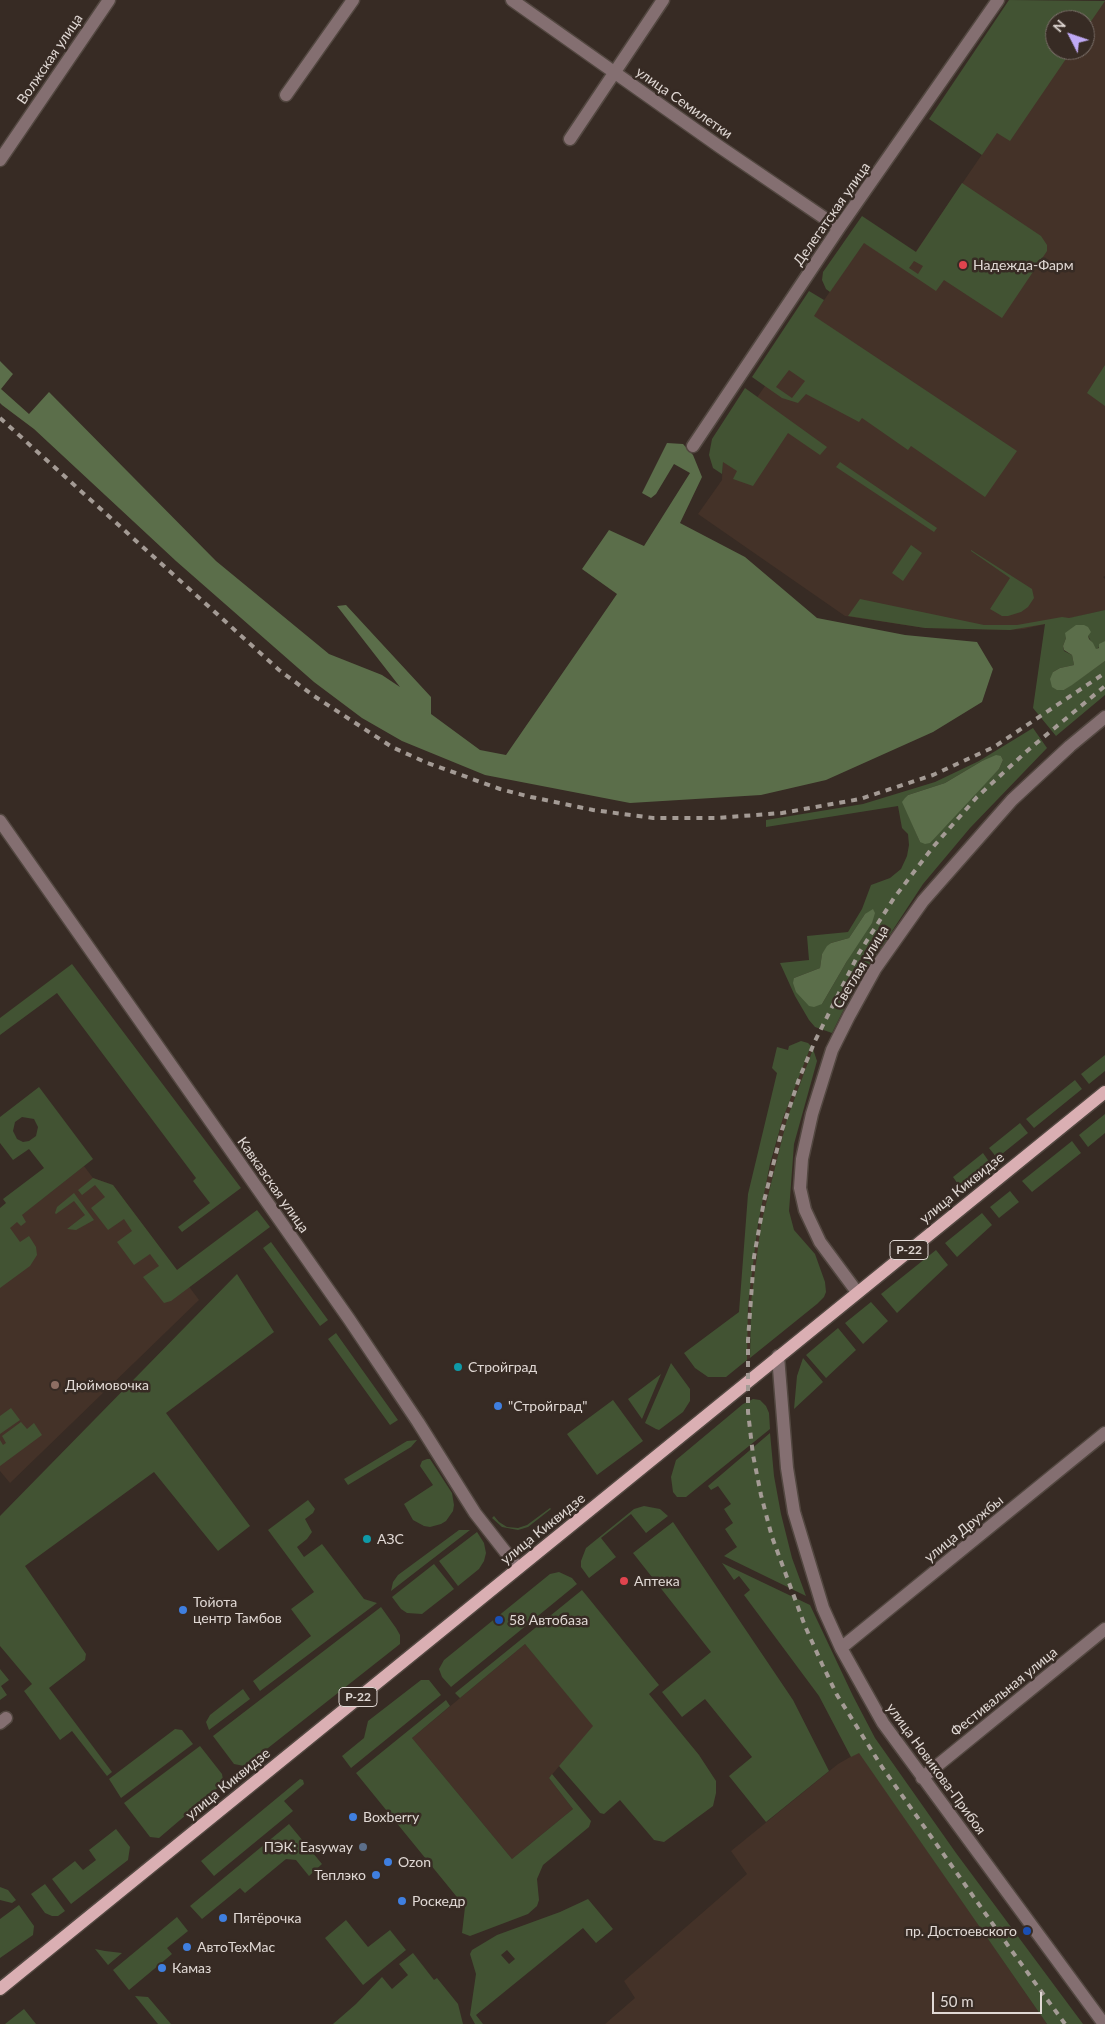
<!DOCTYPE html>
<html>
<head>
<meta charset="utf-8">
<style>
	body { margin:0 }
	#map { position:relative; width:1105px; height:2024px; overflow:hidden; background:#372b24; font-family:Lato,sans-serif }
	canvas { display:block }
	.north { position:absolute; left:1045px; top:10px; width:50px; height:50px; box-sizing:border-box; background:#372b24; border:1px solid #7b706a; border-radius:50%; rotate:311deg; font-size:14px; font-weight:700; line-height:20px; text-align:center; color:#e0d8d4 }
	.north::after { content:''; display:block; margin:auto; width:18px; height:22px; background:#bfa9f4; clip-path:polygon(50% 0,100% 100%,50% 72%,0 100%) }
	.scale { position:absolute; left:932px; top:1992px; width:110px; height:22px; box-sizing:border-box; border:2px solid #e0d8d4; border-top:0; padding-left:6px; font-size:15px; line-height:18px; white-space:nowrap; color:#e0d8d4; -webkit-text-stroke:4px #372b24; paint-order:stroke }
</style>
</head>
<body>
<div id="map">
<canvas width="1105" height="2024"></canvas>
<div class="north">N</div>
<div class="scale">50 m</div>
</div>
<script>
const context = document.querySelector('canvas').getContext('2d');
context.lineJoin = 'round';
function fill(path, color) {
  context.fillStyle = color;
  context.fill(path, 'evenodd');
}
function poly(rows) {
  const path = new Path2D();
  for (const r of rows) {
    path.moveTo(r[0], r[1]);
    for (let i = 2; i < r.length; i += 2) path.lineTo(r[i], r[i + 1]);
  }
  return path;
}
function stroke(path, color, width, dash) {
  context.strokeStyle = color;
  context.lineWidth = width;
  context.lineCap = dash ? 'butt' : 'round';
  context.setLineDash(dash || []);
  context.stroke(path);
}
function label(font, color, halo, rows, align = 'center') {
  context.font = font + ' Lato,sans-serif';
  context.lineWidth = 5;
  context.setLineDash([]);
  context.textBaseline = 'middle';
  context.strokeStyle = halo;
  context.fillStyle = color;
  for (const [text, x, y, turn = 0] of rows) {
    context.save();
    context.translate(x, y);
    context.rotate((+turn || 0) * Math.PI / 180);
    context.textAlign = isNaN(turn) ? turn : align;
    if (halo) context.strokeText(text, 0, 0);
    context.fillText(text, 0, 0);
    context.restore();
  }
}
const built = poly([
	[1105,0,1105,576,1103,577,1105,579,1105,610,1024,629,1010,630,925,628,845,616,698,514,722,480,723,447,864,242,904,269,1055,47,1055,50,1085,50,1085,20],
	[811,1046,813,1049,787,1119,761,1224,750,1324,750,1358,747,1360,747,1326,753,1260,766,1183,783,1118],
	[84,1166,93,1178,113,1185,199,1300,10,1483,0,1471,0,1232],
	[525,1644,594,1726,549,1778,573,1809,512,1859,412,1738],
	[859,1752,1047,2024,605,2024,635,1998,624,1981,747,1874,731,1851,838,1764]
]);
const green = poly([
	[1009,0,1105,1,1085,30,1085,20,1055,20,1055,50,1072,50,1010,141,997,133,982,155,929,119],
	[962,183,1041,236,1047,245,1047,251,1002,318,944,280,936,291,864,243,830,292,826,289,822,280,823,272,862,216,916,252],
	[914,261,923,266,918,274,909,268],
	[809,291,824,300,814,316,1017,451,985,497,911,446,908,450,862,418,859,422,806,394,798,403,782,398,752,377],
	[789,370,805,381,792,398,776,387],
	[1105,365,1105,406,1087,393],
	[745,388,827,447,820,455,788,433,753,486,733,479,737,471,723,462,722,474,713,468,709,455,712,439],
	[840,462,937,528,934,532,836,467],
	[911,545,922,553,903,581,892,573],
	[971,550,1032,589,1034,598,1028,607,1021,612,1008,616,1002,616,990,609,1010,578,971,551],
	[860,599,984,625,1017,625,1062,617,1069,618,1105,610,1105,641,1096,650,1088,636,1066,638,1063,646,1064,651,1072,655,1074,665,1060,668,1053,672,1064,690,1105,661,1105,695,1056,736,1033,708,1045,624,1010,630,925,628,848,616],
	[1033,728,1047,748,970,828,923,884,854,989,832,1033,815,1027,809,1020,795,996,780,963,809,960,807,936,848,932,862,909,871,885,890,878,901,869,907,856,909,845,908,834,902,828,898,806,766,827,766,820,863,804,935,782,979,761],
	[1001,756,1003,760,999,769,964,804,920,842,903,802,908,795,945,783,982,761],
	[865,914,847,961,822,1004,794,978,820,968,822,954,831,943,849,938],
	[72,964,241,1188,182,1232,178,1227,210,1203,193,1181,196,1178,57,993,0,1035,0,1018],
	[801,1041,808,1043,811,1046,783,1118,770,1164,758,1224,748,1305,747,1360,726,1377,708,1377,695,1368,684,1353,739,1312,748,1194,777,1073,772,1068,777,1047,788,1050,789,1046],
	[813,1049,817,1061,794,1144,789,1211,794,1230,815,1254,825,1282,826,1292,824,1297,817,1304,750,1358,751,1302,761,1224,787,1119],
	[1105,1055,1105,1071,1089,1084,1081,1074],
	[1075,1080,1082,1089,1034,1128,1026,1119],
	[39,1087,93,1159,22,1215,26,1222,21,1226,17,1222,10,1228,20,1242,29,1236,36,1247,37,1255,30,1266,0,1288,0,1208,6,1203,3,1199,44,1168,29,1149,13,1160,0,1143,0,1117],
	[22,1117,34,1119,38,1127,36,1136,29,1141,23,1142,17,1139,13,1131,15,1122],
	[1105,1114,1105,1133,1088,1147,1079,1135],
	[1020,1123,1028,1133,997,1158,989,1148],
	[1072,1141,1081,1153,1032,1192,1022,1181],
	[983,1153,990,1163,960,1187,953,1177],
	[93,1178,113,1185,177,1270,257,1210,270,1227,171,1301,164,1303,143,1277,159,1266,150,1254,134,1265,117,1242,132,1231,124,1219,108,1230,91,1208,105,1197,95,1185,82,1195,78,1190],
	[1010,1191,1019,1202,999,1218,990,1207],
	[74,1193,94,1220,76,1230,67,1229,85,1215,74,1201,56,1214,55,1213,57,1207],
	[982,1213,992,1225,957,1257,945,1243],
	[271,1242,328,1320,320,1326,263,1248],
	[936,1250,948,1265,897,1313,881,1294],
	[237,1274,274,1332,166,1413,250,1526,218,1551,154,1472,25,1566,86,1654,85,1660,49,1688,112,1772,107,1776,72,1731,60,1740,24,1691,32,1684,0,1646,0,1516],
	[871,1302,888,1321,863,1344,845,1323],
	[838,1328,856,1350,826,1378,806,1355],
	[336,1333,398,1420,390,1425,328,1339],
	[803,1358,823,1382,794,1409,797,1376],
	[671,1363,690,1389,690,1401,683,1412,659,1430,656,1429,645,1423],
	[661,1374,642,1419,628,1399],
	[753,1399,760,1400,766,1406,769,1413,770,1429,686,1497,677,1497,673,1492,671,1477,676,1460,743,1404],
	[613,1400,643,1441,597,1475,567,1434],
	[11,1408,20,1420,0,1434,0,1416],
	[21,1422,27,1429,34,1423,42,1435,0,1466,0,1440,3,1445,6,1443,2,1436],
	[770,1433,774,1476,781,1514,792,1558,806,1596,724,1556,737,1547,725,1529,733,1523,724,1509,731,1504,718,1486,711,1490,708,1486],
	[417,1440,411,1447,348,1485,344,1479,407,1441],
	[427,1459,430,1459,452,1493,454,1505,453,1511,446,1521,441,1524,430,1527,424,1526,413,1520,404,1504,433,1485,420,1466,422,1461],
	[308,1500,315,1509,313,1513,305,1519,312,1532,307,1539,297,1547,304,1557,322,1544,364,1599,377,1603,260,1691,253,1681,311,1636,291,1609,314,1592,268,1530],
	[644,1506,660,1509,668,1516,646,1533,631,1514,601,1538,616,1557,589,1578,581,1567,581,1561,586,1548,634,1509],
	[550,1508,551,1509,528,1527,518,1530,502,1527,492,1518,494,1516,499,1522,507,1527,518,1528,527,1525],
	[673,1522,793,1700,829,1771,766,1822,729,1776,752,1757,705,1699,682,1717,662,1692,711,1652,633,1553],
	[459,1530,470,1530,391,1591,393,1582,398,1575],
	[477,1532,484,1543,486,1553,484,1561,479,1569,458,1586,439,1561],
	[722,1563,810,1605,853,1696,875,1738,956,1853,1083,2024,1047,2024,859,1753,851,1757,819,1696,744,1595,750,1590,739,1576,734,1580],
	[434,1564,454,1589,422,1614,407,1613,401,1609,392,1597],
	[559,1572,572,1578,577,1584,451,1687,442,1677,439,1669,444,1660,550,1574],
	[582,1590,659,1685,649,1694,699,1755,716,1781,716,1793,713,1806,664,1842,654,1840,620,1800,604,1814,600,1813,559,1766,593,1726,525,1644,460,1698,455,1693],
	[381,1607,396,1628,400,1635,400,1644,249,1763,244,1766,234,1764,213,1736],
	[0,1669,9,1680,1,1686,7,1695,0,1700],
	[421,1680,429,1680,441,1695,351,1768,342,1756,364,1738,368,1721],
	[243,1689,250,1699,209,1730,206,1722,210,1715],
	[446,1700,450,1706,412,1738,512,1859,573,1809,549,1778,552,1774,591,1821,589,1827,543,1865,537,1879,539,1900,537,1906,528,1914,470,1936,462,1933,465,1907,356,1773],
	[175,1729,182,1730,193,1744,121,1798,109,1779],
	[200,1746,222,1774,223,1780,221,1785,159,1838,150,1837,124,1803],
	[300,1779,303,1780,304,1784,284,1801,293,1811,214,1876,201,1861],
	[289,1824,322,1864,309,1876,296,1860,286,1859,245,1893,240,1888,202,1919,190,1906],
	[116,1829,130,1847,128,1860,71,1904,52,1879,75,1861,83,1870,96,1860,89,1850],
	[45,1884,65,1911,58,1916,52,1916,45,1913,31,1894],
	[0,1887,8,1890,16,1900,12,1903,0,1900],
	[588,1899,613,1929,596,1943,583,1928,476,2015,483,2024,475,2024,470,2015,476,1974,470,1954,472,1950,497,1935,560,1912],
	[507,1950,515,1959,509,1964,501,1955],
	[19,1905,34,1926,33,1935,0,1958,0,1919],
	[177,1917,188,1931,167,1948,172,1954,129,1990,113,1970],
	[346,1920,368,1947,390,1930,406,1950,363,1985,325,1938],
	[95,1949,105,1951,122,1953,108,1965],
	[413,1953,434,1980,437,1978,458,2004,463,2024,333,2024,356,2004,382,1977,392,1989,408,1975,399,1964],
	[135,1996,148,1997,171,2024,158,2024],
	[24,2009,36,2024,5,2024]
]);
const forest = poly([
	[0,361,13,374,1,389,29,414,49,392,216,561,329,654,382,675,400,687,337,606,346,605,431,697,431,714,480,750,506,755,617,594,582,569,609,530,644,546,690,473,674,464,656,494,651,498,642,493,667,443,683,444,693,455,702,477,680,523,745,557,817,618,905,635,977,642,993,669,982,702,933,732,826,780,761,795,630,803,485,775,402,741,362,718,314,682,176,561,34,429,2,405,0,403],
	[1076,625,1084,625,1088,627,1091,632,1088,636,1089,639,1093,643,1096,649,1099,648,1099,644,1105,641,1105,661,1072,685,1064,690,1057,690,1052,687,1050,679,1053,672,1060,668,1074,665,1072,655,1064,650,1063,646,1066,638,1065,633],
	[996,755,1001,756,1003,760,999,769,930,843,925,844,920,842,902,802,905,798,908,795,945,783,982,761],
	[873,909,875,913,872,923,847,961,822,1004,814,1007,809,1006,796,992,793,983,794,978,820,968,822,954,827,946,831,943,849,938,865,914]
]);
const minor = poly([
	[512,0,720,147,839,228],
	[286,95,353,0],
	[570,139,663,0],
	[0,160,109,0],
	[693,446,839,228,998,0],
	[0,821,349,1319,418,1422,475,1513,518,1568],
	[857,1292,820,1242,805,1210,800,1188,802,1159,812,1114,832,1050,849,1016,875,969,923,901,1012,800,1070,746,1105,717],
	[778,1356,787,1468,794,1512,823,1608,841,1648,883,1723,1104,2024],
	[841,1648,1105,1433],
	[0,1723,6,1718],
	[922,1778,1105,1629]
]);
const major = poly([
	[0,1989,1105,1092]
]);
const rail = poly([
	[0,418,279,670,314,696,392,747,425,762,500,789,531,797,593,810,653,818,716,818,782,813,860,799,933,775,994,747,1105,673],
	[1065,2024,1009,1947,882,1767,837,1695,822,1664,805,1626,772,1537,761,1495,753,1455,748,1412,748,1340,754,1257,764,1201,782,1130,799,1079,815,1041,859,953,894,898,933,847,977,797,1027,751,1105,686]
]);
const markers = [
	[963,265,5,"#e0444e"],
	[458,1367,5,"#0f9aa8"],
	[55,1385,5,"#8d6e63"],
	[498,1406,5,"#3f7fe0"],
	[367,1539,5,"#0f9aa8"],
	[624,1581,5,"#e0444e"],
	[183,1610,5,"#3f7fe0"],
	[499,1620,5,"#1a4fb4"],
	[353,1817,5,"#3f7fe0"],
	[363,1847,5,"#5c6f8a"],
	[388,1862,5,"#3f7fe0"],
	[376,1875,5,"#3f7fe0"],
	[402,1901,5,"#3f7fe0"],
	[223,1918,5,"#3f7fe0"],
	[1027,1931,5,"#1a4fb4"],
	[187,1947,5,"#3f7fe0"],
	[162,1968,5,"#3f7fe0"]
];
const shields = [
	[909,1250,38],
	[358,1697,38]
];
const shieldNames = [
	["Р-22",909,1250],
	["Р-22",358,1697]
];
const streetNames = [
	["Волжская улица",50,59,-56],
	["улица Семилетки",684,103,35],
	["Делегатская улица",832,214,-55],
	["Светлая улица",861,967,-59],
	["Кавказская улица",273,1185,55],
	["улица Киквидзе",962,1188,-39],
	["улица Киквидзе",543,1529,-39],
	["улица Дружбы",964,1529,-39],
	["Фестивальная улица",1004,1692,-39],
	["улица Новикова-Прибоя",936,1769,54],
	["улица Киквидзе",228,1784,-39]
];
const poiNames = [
	["Надежда-Фарм",973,265],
	["Стройград",468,1367],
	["Дюймовочка",65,1385],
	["\"Стройград\"",508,1406],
	["АЗС",377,1539],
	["Аптека",634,1581],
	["Тойота",193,1602],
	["центр Тамбов",193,1618],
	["58 Автобаза",509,1620],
	["Boxberry",363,1817],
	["ПЭК: Easyway",353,1847,"right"],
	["Ozon",398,1862],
	["Теплэко",366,1875,"right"],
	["Роскедр",412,1901],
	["Пятёрочка",233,1918],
	["пр. Достоевского",1017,1931,"right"],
	["АвтоТехМас",197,1947],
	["Камаз",172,1968]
];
fill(built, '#443228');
fill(green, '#425333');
fill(forest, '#5b6e4a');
stroke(minor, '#524740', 15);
stroke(major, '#524740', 15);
stroke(minor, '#846f71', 12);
stroke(major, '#daafb3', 12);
stroke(rail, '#a49b95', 4, [6, 6]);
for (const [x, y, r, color] of markers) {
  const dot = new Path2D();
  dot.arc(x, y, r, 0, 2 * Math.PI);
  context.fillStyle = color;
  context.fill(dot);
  stroke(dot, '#372b24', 2);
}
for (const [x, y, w] of shields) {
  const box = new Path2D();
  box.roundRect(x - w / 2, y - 9.5, w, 19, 4);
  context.fillStyle = '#372b24';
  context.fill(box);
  stroke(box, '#e0d8d4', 1);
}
label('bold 12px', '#e0d8d4', null, shieldNames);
label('14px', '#e0d8d4', '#372b24', streetNames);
label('14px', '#e0d8d4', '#372b24', poiNames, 'left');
</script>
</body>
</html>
